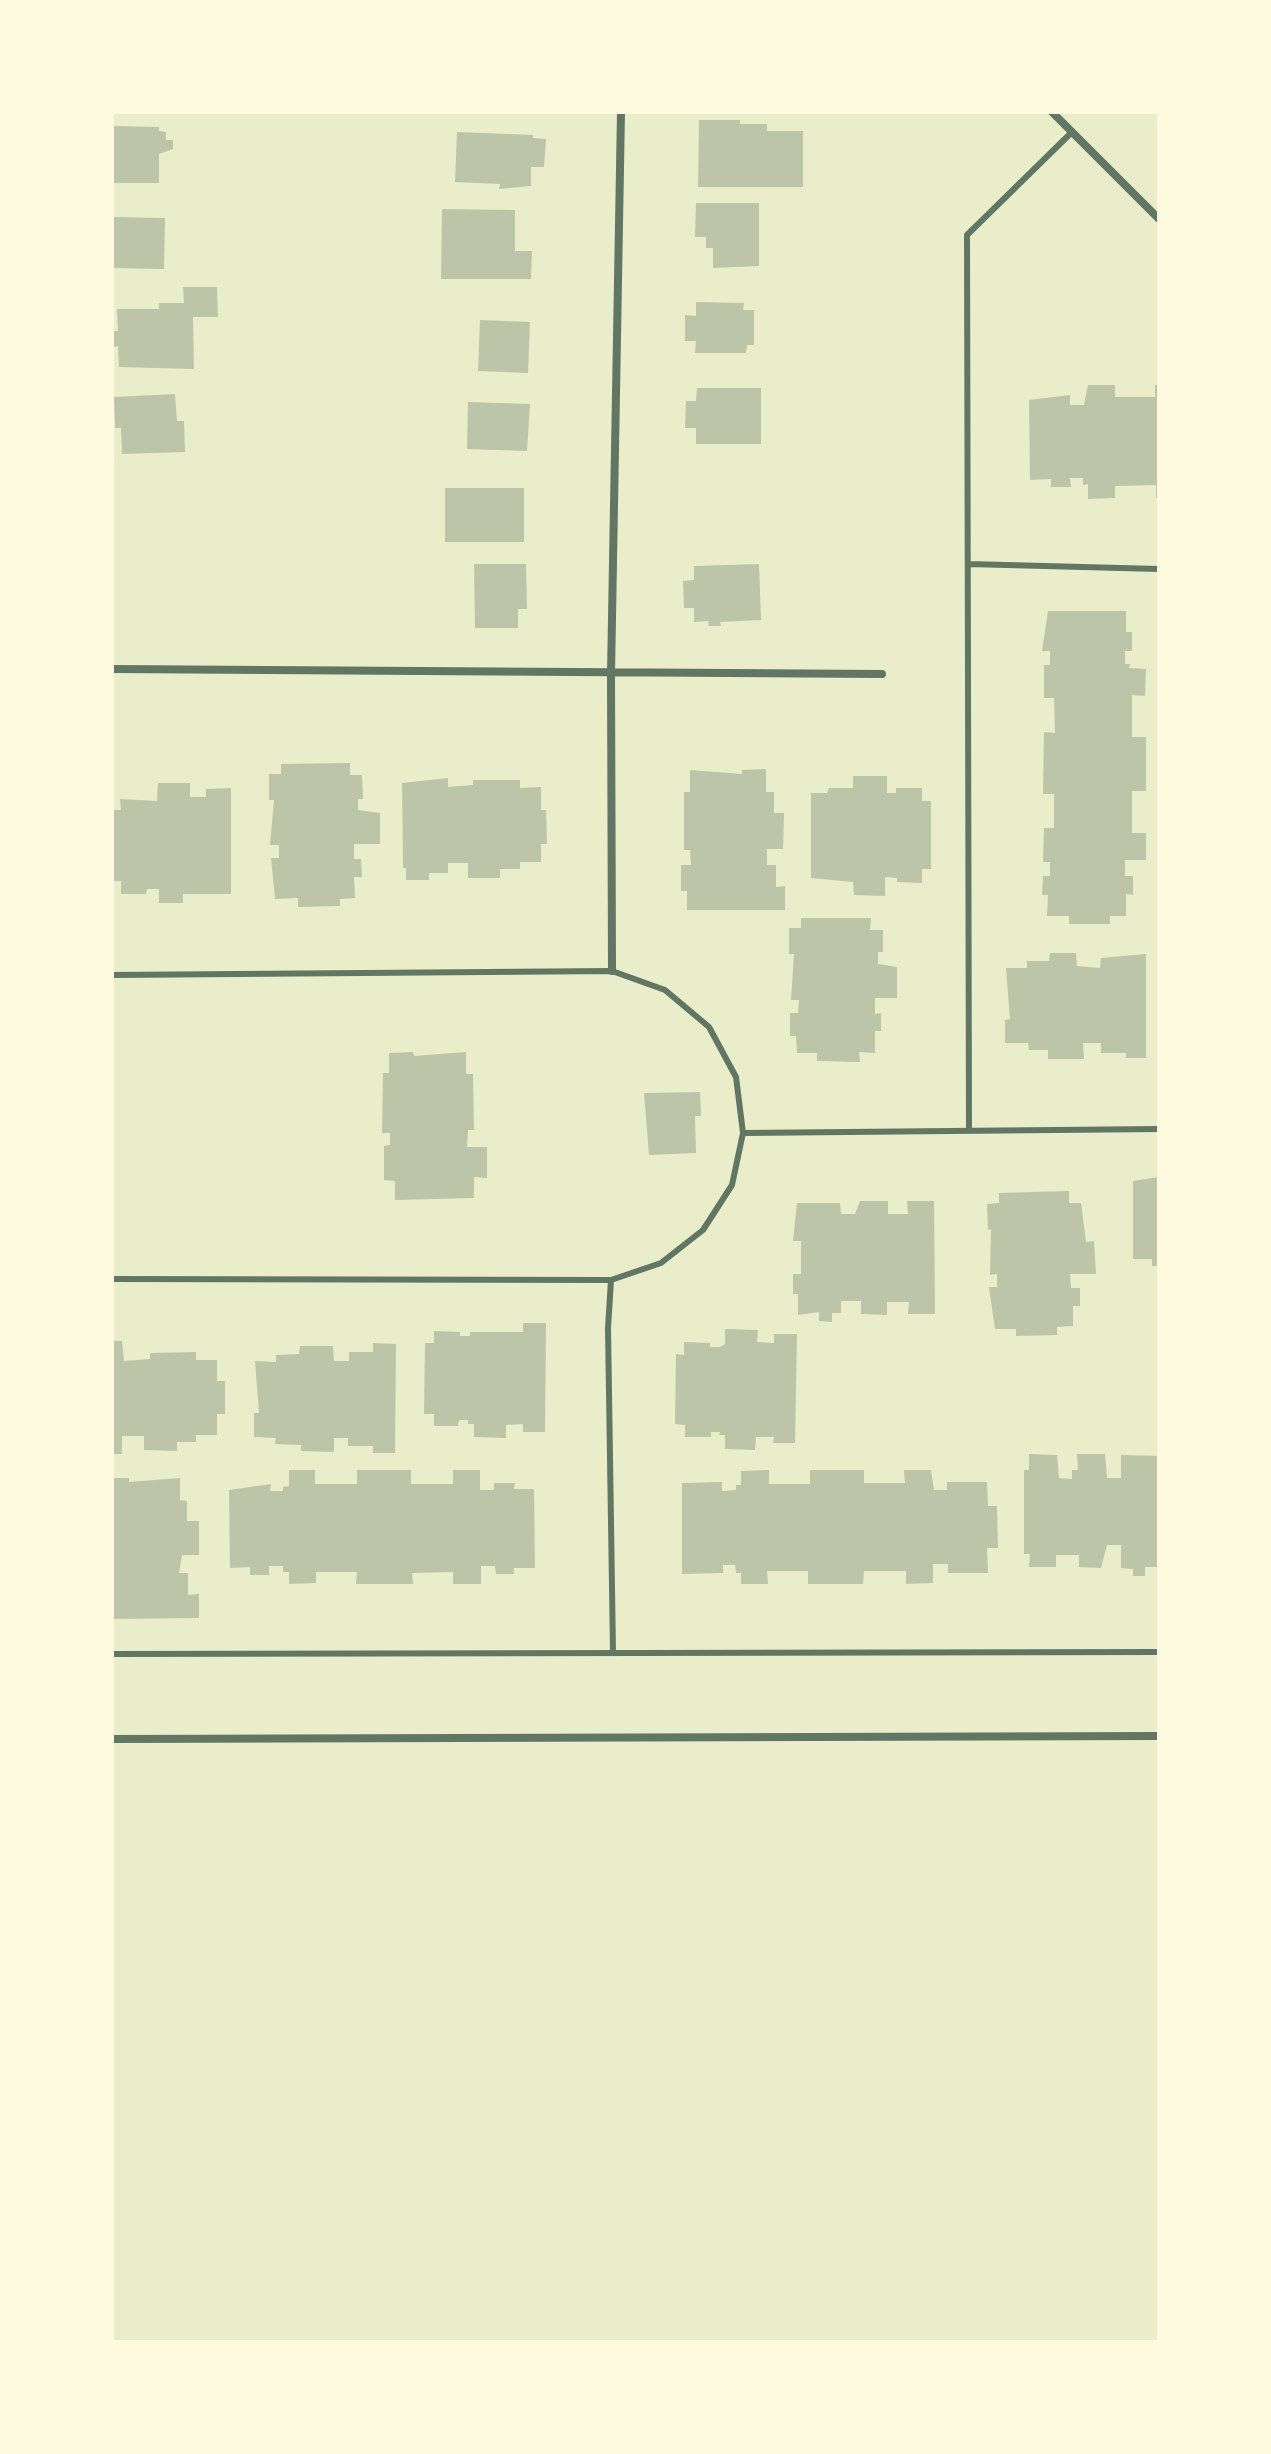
<!DOCTYPE html>
<html>
<head>
<meta charset="utf-8">
<style>
	body { margin:0 }
	#map { position:relative; width:1271px; height:2454px; overflow:hidden; background:#e9edc9; font-family:"Titillium Web",sans-serif }
	canvas { display:block }
	.frame { position:absolute; inset:0; border:114px solid #fefae0; pointer-events:none }
</style>
</head>
<body>
<div id="map">
<canvas width="1271" height="2454"></canvas>
<div class="frame"></div>
</div>
<script>
const context = document.querySelector('canvas').getContext('2d');
context.lineJoin = 'round';
function fill(path, color) {
  context.fillStyle = color;
  context.fill(path, 'evenodd');
}
function poly(rows) {
  const path = new Path2D();
  for (const r of rows) {
    path.moveTo(r[0], r[1]);
    for (let i = 2; i < r.length; i += 2) path.lineTo(r[i], r[i + 1]);
  }
  return path;
}
function stroke(path, color, width, dash) {
  context.strokeStyle = color;
  context.lineWidth = width;
  context.lineCap = dash ? 'butt' : 'round';
  context.setLineDash(dash || []);
  context.stroke(path);
}
const building = poly([
	[699,120,740,120,740,124,767,124,767,131,803,131,803,187,698,187],
	[112,126,159,127,159,131,166,132,166,140,173,140,173,149,159,154,159,183,114,183],
	[457,132,533,135,533,138,546,139,544,167,531,167,531,186,499,189,500,184,455,182],
	[696,203,759,203,759,266,713,268,713,248,706,248,706,237,695,237],
	[442,209,515,210,515,251,532,251,531,279,441,279],
	[112,217,165,218,164,269,112,268],
	[183,287,217,287,218,317,193,317,194,369,119,367,118,346,112,347,112,331,118,331,117,309,159,309,159,303,184,303],
	[696,302,744,303,743,310,754,310,754,345,747,345,746,353,695,353,696,341,685,341,685,315,696,316],
	[480,320,530,322,528,373,478,371],
	[1088,385,1115,385,1115,397,1155,397,1155,385,1159,385,1159,498,1156,498,1156,485,1115,486,1115,498,1088,499,1088,484,1083,485,1083,478,1070,478,1071,487,1051,487,1051,479,1030,480,1029,400,1070,395,1070,405,1084,405],
	[697,388,761,388,761,444,696,444,696,428,685,428,686,401,696,401],
	[175,394,177,421,184,421,185,452,122,454,121,428,115,428,114,397],
	[468,402,530,404,527,451,467,449],
	[445,488,524,488,524,542,445,542],
	[474,564,526,564,527,609,518,609,518,628,475,628],
	[759,564,761,620,720,622,721,626,709,626,708,621,694,622,694,608,684,608,683,581,694,580,694,566],
	[1048,611,1126,611,1126,632,1132,632,1132,651,1125,651,1125,664,1130,664,1129,668,1146,669,1145,696,1132,695,1132,737,1146,737,1146,791,1132,791,1132,833,1146,833,1146,860,1125,860,1125,876,1133,876,1133,895,1126,894,1126,916,1110,916,1110,924,1069,924,1069,916,1047,916,1048,895,1042,895,1043,876,1050,876,1050,862,1043,862,1044,828,1054,828,1054,794,1043,794,1044,732,1055,733,1054,698,1044,698,1044,665,1050,665,1050,651,1042,651],
	[350,763,350,775,362,775,363,799,358,799,358,810,380,813,380,844,354,844,354,859,361,859,362,877,354,877,355,898,340,899,340,906,298,907,298,898,275,899,271,858,279,858,279,845,270,845,274,800,269,800,269,774,281,774,281,764],
	[766,769,766,792,774,792,774,813,784,813,783,849,767,849,767,865,776,865,776,887,785,886,785,910,687,910,687,891,681,891,681,865,691,865,690,850,684,850,684,792,690,792,690,770,742,774,742,770],
	[853,776,887,776,887,793,896,793,896,788,922,788,922,801,931,801,931,869,922,869,922,883,897,882,897,878,885,877,885,896,854,895,853,882,811,878,811,793,827,793,829,788,853,788],
	[448,778,448,787,473,785,473,780,520,780,520,788,541,787,541,810,546,810,547,844,541,844,541,862,520,862,520,869,500,869,500,878,468,878,468,863,448,863,448,873,429,873,429,880,406,880,406,868,403,868,402,783],
	[158,783,190,783,190,797,206,797,206,789,231,788,231,894,183,894,183,903,159,903,159,889,147,889,146,894,121,894,121,881,112,881,112,810,121,810,120,799,157,801],
	[801,918,871,918,870,930,883,930,883,952,878,952,878,964,897,967,897,998,875,998,875,1014,881,1013,881,1031,875,1031,875,1053,859,1052,860,1062,817,1061,817,1053,797,1053,796,1036,790,1036,790,1013,798,1013,799,1000,791,1000,794,954,789,954,789,928,801,928],
	[1050,953,1076,953,1077,966,1100,968,1101,958,1146,954,1146,1058,1126,1058,1126,1053,1101,1053,1101,1043,1083,1043,1084,1059,1048,1059,1048,1050,1029,1050,1028,1043,1005,1043,1005,1020,1010,1019,1006,968,1027,968,1027,961,1049,961],
	[413,1052,414,1056,466,1052,466,1074,473,1074,474,1130,468,1130,467,1147,487,1147,487,1178,474,1177,474,1198,395,1200,395,1181,384,1180,384,1146,390,1145,390,1133,382,1133,383,1073,389,1073,389,1053],
	[700,1092,701,1116,695,1116,696,1153,649,1155,644,1093],
	[1159,1177,1159,1266,1152,1266,1152,1259,1133,1259,1133,1181],
	[1069,1191,1069,1203,1081,1203,1086,1242,1094,1241,1096,1274,1070,1274,1071,1288,1080,1288,1080,1306,1073,1306,1073,1326,1057,1327,1057,1335,1016,1336,1016,1329,995,1329,989,1287,997,1287,997,1274,990,1275,991,1229,988,1230,987,1204,999,1203,999,1193],
	[860,1201,888,1201,888,1214,908,1214,907,1201,934,1201,935,1314,908,1314,909,1302,887,1302,887,1315,861,1314,861,1301,841,1301,841,1313,832,1313,832,1322,819,1321,819,1312,798,1315,798,1294,793,1294,793,1274,801,1274,801,1241,793,1241,797,1203,840,1203,841,1214,855,1214],
	[523,1323,546,1323,545,1432,523,1432,523,1424,506,1425,506,1438,474,1437,474,1424,468,1424,468,1420,459,1420,458,1426,434,1426,434,1414,424,1414,425,1343,434,1343,434,1331,460,1332,460,1336,470,1336,470,1332,523,1332],
	[725,1329,758,1330,757,1342,774,1343,774,1334,797,1334,795,1443,773,1443,774,1437,756,1437,755,1450,725,1449,725,1435,719,1435,720,1432,711,1432,711,1437,685,1437,685,1425,675,1424,676,1354,684,1355,684,1342,710,1343,710,1347,720,1347,725,1344],
	[112,1341,122,1341,124,1361,150,1359,150,1353,196,1352,196,1360,217,1360,217,1381,225,1381,225,1414,217,1414,217,1435,196,1435,196,1442,177,1442,177,1451,144,1450,144,1436,122,1436,122,1454,112,1454],
	[373,1343,396,1344,395,1453,373,1453,373,1446,348,1446,348,1438,334,1438,334,1452,301,1451,301,1445,275,1444,276,1438,254,1437,254,1413,259,1413,255,1361,276,1362,276,1355,299,1354,300,1346,333,1346,334,1361,349,1361,349,1352,373,1352],
	[1029,1454,1057,1455,1059,1478,1072,1479,1072,1470,1078,1470,1077,1454,1105,1454,1107,1478,1121,1478,1121,1455,1159,1456,1159,1567,1145,1567,1145,1576,1133,1576,1133,1569,1121,1568,1121,1545,1107,1545,1101,1568,1079,1567,1079,1555,1056,1555,1056,1567,1029,1567,1030,1554,1024,1554,1024,1470,1029,1470],
	[289,1470,315,1470,315,1484,357,1484,357,1470,411,1470,411,1484,453,1484,453,1470,480,1470,480,1490,494,1490,494,1483,515,1483,514,1489,534,1489,535,1568,514,1568,514,1574,496,1574,495,1566,481,1566,481,1584,453,1584,453,1572,412,1573,413,1584,356,1584,357,1572,316,1572,316,1583,289,1584,289,1572,283,1572,283,1566,269,1566,269,1575,250,1575,250,1567,230,1568,229,1490,271,1484,270,1491,283,1491,283,1487,289,1486],
	[769,1470,769,1484,810,1484,810,1470,864,1470,864,1483,905,1483,904,1470,931,1470,934,1490,947,1490,947,1482,987,1482,988,1506,997,1506,998,1548,987,1548,988,1573,948,1573,948,1564,933,1564,933,1583,906,1584,906,1571,864,1571,863,1584,808,1584,808,1571,767,1571,768,1584,741,1584,741,1573,736,1573,735,1565,723,1565,723,1573,682,1574,682,1483,722,1482,722,1491,736,1490,736,1485,741,1485,741,1471],
	[112,1478,129,1478,129,1482,180,1478,180,1500,187,1501,187,1521,199,1521,199,1555,182,1555,179,1573,188,1573,188,1595,199,1594,199,1618,112,1619]
]);
const service = poly([
	[968,564,1159,569],
	[112,975,612,971,665,990,709,1027,736,1077,743,1133,732,1185,703,1230,661,1263,611,1280,112,1279],
	[969,1131,967,235,1072,132],
	[743,1133,1159,1129],
	[611,1280,608,1328,613,1652],
	[112,1654,1159,1652]
]);
const minor = poly([
	[1052,112,1159,219],
	[112,669,882,674],
	[612,971,611,674,621,112],
	[112,1739,1159,1736]
]);
fill(building, '#bcc5a7');
stroke(service, '#617663', 6);
stroke(minor, '#617663', 8);
</script>
</body>
</html>
